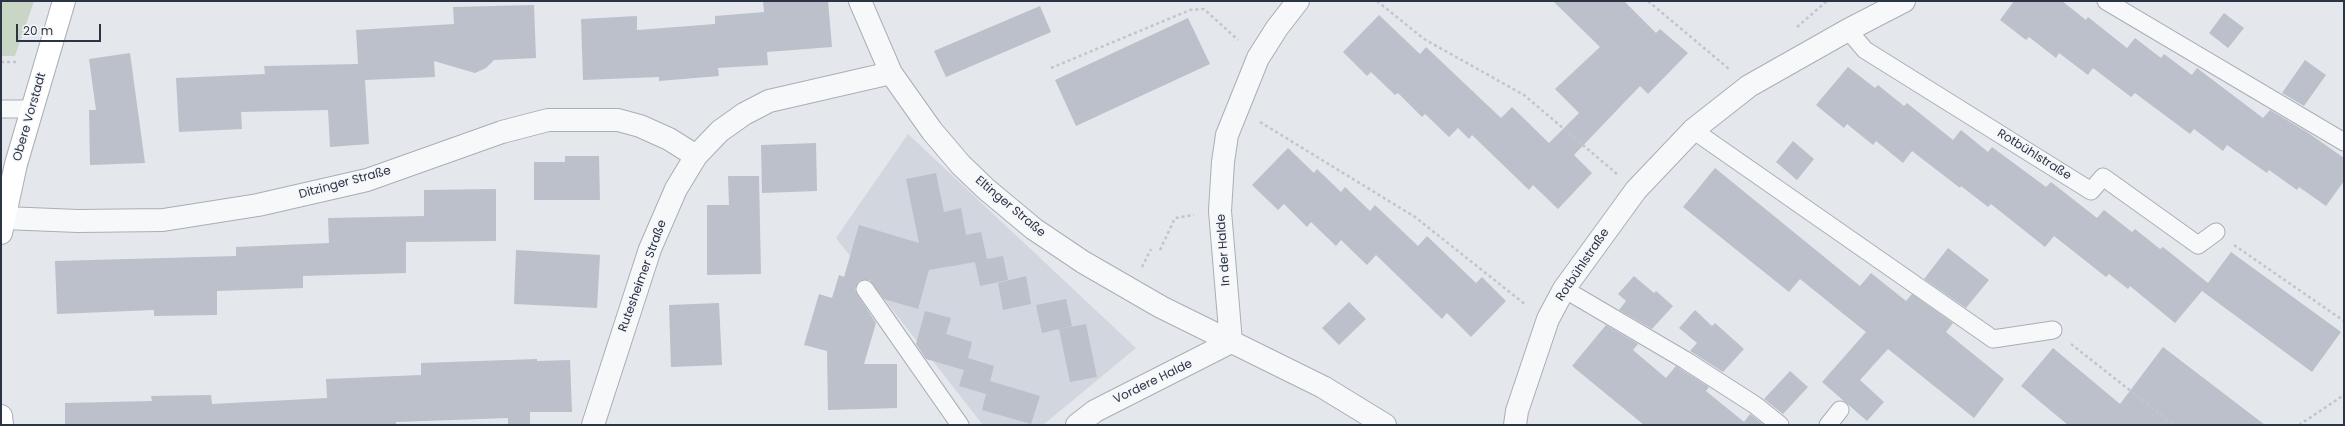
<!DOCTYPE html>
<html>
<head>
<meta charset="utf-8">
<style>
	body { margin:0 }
	#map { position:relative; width:2345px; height:426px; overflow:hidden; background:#e4e7ec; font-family:Poppins,sans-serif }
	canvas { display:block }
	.frame { position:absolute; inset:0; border:2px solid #2b3445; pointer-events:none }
	.scale { position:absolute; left:16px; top:24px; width:85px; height:18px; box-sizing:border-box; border:2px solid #2b3445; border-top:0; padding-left:5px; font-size:12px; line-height:14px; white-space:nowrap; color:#2b3445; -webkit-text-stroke:3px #f4f6f9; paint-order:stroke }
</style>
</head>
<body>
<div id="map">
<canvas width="2345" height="426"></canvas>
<div class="frame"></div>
<div class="scale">20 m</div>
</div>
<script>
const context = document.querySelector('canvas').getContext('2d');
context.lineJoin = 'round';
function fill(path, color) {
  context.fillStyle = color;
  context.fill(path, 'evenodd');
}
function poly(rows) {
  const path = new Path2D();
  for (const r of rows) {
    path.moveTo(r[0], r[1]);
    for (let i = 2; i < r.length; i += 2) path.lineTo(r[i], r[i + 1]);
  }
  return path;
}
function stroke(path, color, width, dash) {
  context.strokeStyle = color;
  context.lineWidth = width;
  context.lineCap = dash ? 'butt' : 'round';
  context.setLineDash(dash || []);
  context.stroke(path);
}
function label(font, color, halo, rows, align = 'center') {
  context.font = font + ' Poppins,sans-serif';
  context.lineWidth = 3;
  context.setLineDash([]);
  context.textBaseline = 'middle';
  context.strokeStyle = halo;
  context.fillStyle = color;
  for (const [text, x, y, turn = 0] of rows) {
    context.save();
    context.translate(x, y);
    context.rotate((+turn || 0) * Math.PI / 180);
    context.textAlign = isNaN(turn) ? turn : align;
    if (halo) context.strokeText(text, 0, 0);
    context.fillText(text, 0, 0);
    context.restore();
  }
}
const built = poly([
	[908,134,1136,348,1043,425,983,425,836,238]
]);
const green = poly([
	[1,1,34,1,15,56,1,56]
]);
const building = poly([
	[763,1,828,1,832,47,767,52,768,65,718,68,719,76,659,81,659,77,583,80,581,19,637,16,637,30,715,24,715,16,764,12],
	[1553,1,1624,1,1656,33,1660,29,1688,53,1648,94,1640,86,1574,155,1592,173,1558,209,1533,185,1529,190,1472,135,1469,139,1458,128,1449,137,1425,114,1422,117,1398,93,1395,95,1371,72,1367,76,1343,52,1379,15,1420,54,1426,47,1501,118,1512,107,1549,143,1579,113,1555,89,1600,47],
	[2014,1,2062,1,2086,20,2088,17,2127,48,2135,38,2161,58,2164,54,2192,75,2197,68,2263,118,2270,110,2307,132,2344,158,2344,181,2326,206,2299,187,2297,190,2269,170,2267,173,2227,145,2223,151,2194,129,2190,134,2135,93,2131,97,2093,68,2088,75,2059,53,2056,58,2029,37,2026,40,2000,20],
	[534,5,536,58,494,60,486,68,475,73,434,61,435,77,365,80,369,144,330,147,328,110,241,112,242,129,179,132,176,78,265,74,264,66,358,64,356,30,454,24,453,7],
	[1040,6,1051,32,946,77,934,51],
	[2224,13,2244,28,2228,48,2209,33],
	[1188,18,1210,64,1076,126,1055,80],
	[130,53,145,163,90,165,89,110,96,110,89,59],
	[2305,60,2326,75,2304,106,2282,93],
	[1848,67,1875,88,1878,85,1904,106,1907,103,1953,140,1961,130,1988,152,1992,147,2046,187,2051,182,2097,218,2104,210,2132,232,2135,229,2160,249,2163,247,2208,283,2231,252,2341,332,2312,372,2202,291,2175,323,2130,286,2128,289,2109,274,2106,277,2054,236,2045,247,1991,204,1988,207,1961,186,1960,188,1912,151,1903,163,1876,141,1873,145,1847,124,1844,128,1816,105],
	[1793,141,1814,159,1797,180,1776,162],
	[816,143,817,191,762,193,761,145],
	[1288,148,1314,173,1317,169,1341,192,1345,187,1370,211,1375,205,1418,246,1427,236,1476,283,1482,277,1506,301,1471,337,1447,313,1442,319,1376,255,1367,265,1341,240,1336,246,1311,222,1307,227,1284,204,1278,210,1252,185],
	[565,156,599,156,600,200,534,200,534,162,565,162],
	[1715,168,1860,286,1871,273,1906,301,1912,294,1953,323,1946,332,2004,379,1974,418,1888,349,1860,380,1884,402,1867,421,1822,382,1866,332,1800,279,1789,292,1683,207],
	[936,173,944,212,961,208,966,235,981,232,987,259,1003,256,1008,280,980,286,975,262,929,270,918,309,884,299,870,280,859,281,855,289,857,294,876,323,864,364,897,364,897,408,828,410,827,351,804,345,819,294,832,298,839,275,844,277,859,225,919,243,906,179],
	[728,176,759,176,761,274,707,275,707,205,729,205],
	[496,189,496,241,406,242,406,273,303,276,303,288,217,291,217,315,154,316,154,310,57,314,55,261,236,256,236,247,329,243,328,218,424,216,424,190],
	[1948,248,1989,280,1966,308,1924,279],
	[516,250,600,255,597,308,514,304],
	[1026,276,1031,304,1003,310,998,283],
	[1634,276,1654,293,1656,291,1673,306,1652,329,1619,310,1626,301,1618,294],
	[1066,299,1072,326,1042,333,1036,305],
	[1349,302,1366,319,1339,345,1322,328],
	[719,303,722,365,671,367,669,305],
	[1695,310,1712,326,1715,323,1744,349,1723,372,1690,351,1697,343,1679,328],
	[925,311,951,318,946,334,972,342,967,362,968,358,994,366,989,385,990,381,1040,396,1031,424,982,410,986,394,959,386,964,370,926,359,916,344],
	[1086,324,1097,377,1070,382,1059,329],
	[1606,325,1638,344,1633,350,1666,378,1676,366,1709,387,1706,391,1744,422,1750,414,1764,425,1644,425,1572,366],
	[2163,347,2265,425,2068,425,2021,386,2053,348,2120,404],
	[537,359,537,361,570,360,572,412,530,412,530,425,508,425,508,418,396,422,396,425,65,425,65,403,152,401,151,396,211,395,212,404,327,398,326,379,421,375,421,363],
	[1790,371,1808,387,1783,414,1764,399]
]);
const path = poly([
	[1377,1,1424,39,1524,95,1617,174],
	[1648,1,1729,69],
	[1797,27,1827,1],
	[1,62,18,62],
	[1051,68,1190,10,1204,9,1238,40],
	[1260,122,1415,217,1526,305],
	[2234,245,2344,321],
	[1160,250,1175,218,1194,215],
	[1142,267,1151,249],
	[2071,344,2174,425],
	[2299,425,2344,395]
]);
const service = poly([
	[2106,1,2344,142],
	[1848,30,1865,50,2091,191,2103,177,2198,245,2216,232],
	[1,109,31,109],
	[1693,130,1993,339,2053,330],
	[865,289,960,425],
	[1564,289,1685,360,1755,405,1780,425],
	[1828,425,1840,410]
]);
const minor = poly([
	[860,1,891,73,932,131,961,165,986,189,1034,229,1083,262,1161,307,1323,387,1385,425],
	[4,218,78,221,163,220,258,205,367,180,502,132,548,120,618,120,640,126,669,139,696,156],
	[1231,342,1220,211,1223,162,1227,135,1258,58,1277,28,1298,1],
	[593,425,650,249,676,189,696,156,720,131,744,114,769,101,891,73],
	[1077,425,1095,411,1231,342],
	[1515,425,1517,411,1548,319,1564,289,1636,190,1693,130,1749,86,1848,30,1904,1]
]);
const secondary = poly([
	[1,233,16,164,64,1],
	[1,416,2,425]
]);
const streetNames = [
	["Obere Vorstadt",30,117,-74],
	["Rotbühlstraße",2034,155,32],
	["Ditzinger Straße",345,183,-15],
	["Eltinger Straße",1010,207,40],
	["In der Halde",1224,250,-94],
	["Rotbühlstraße",1583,265,-56],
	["Rutesheimer Straße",643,276,-70],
	["Vordere Halde",1153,382,-26]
];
fill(built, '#d2d6de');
fill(green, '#c9d6c5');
fill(building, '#bbc0ca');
stroke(service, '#a9aeb7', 19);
stroke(minor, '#a9aeb7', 24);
stroke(secondary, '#a9aeb7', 24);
stroke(path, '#c2c5cb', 2.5, [3, 3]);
stroke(service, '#f7f8fa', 17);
stroke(minor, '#f7f8fa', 22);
stroke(secondary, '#fff', 22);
label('12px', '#2b3445', '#f4f6f9', streetNames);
</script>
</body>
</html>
